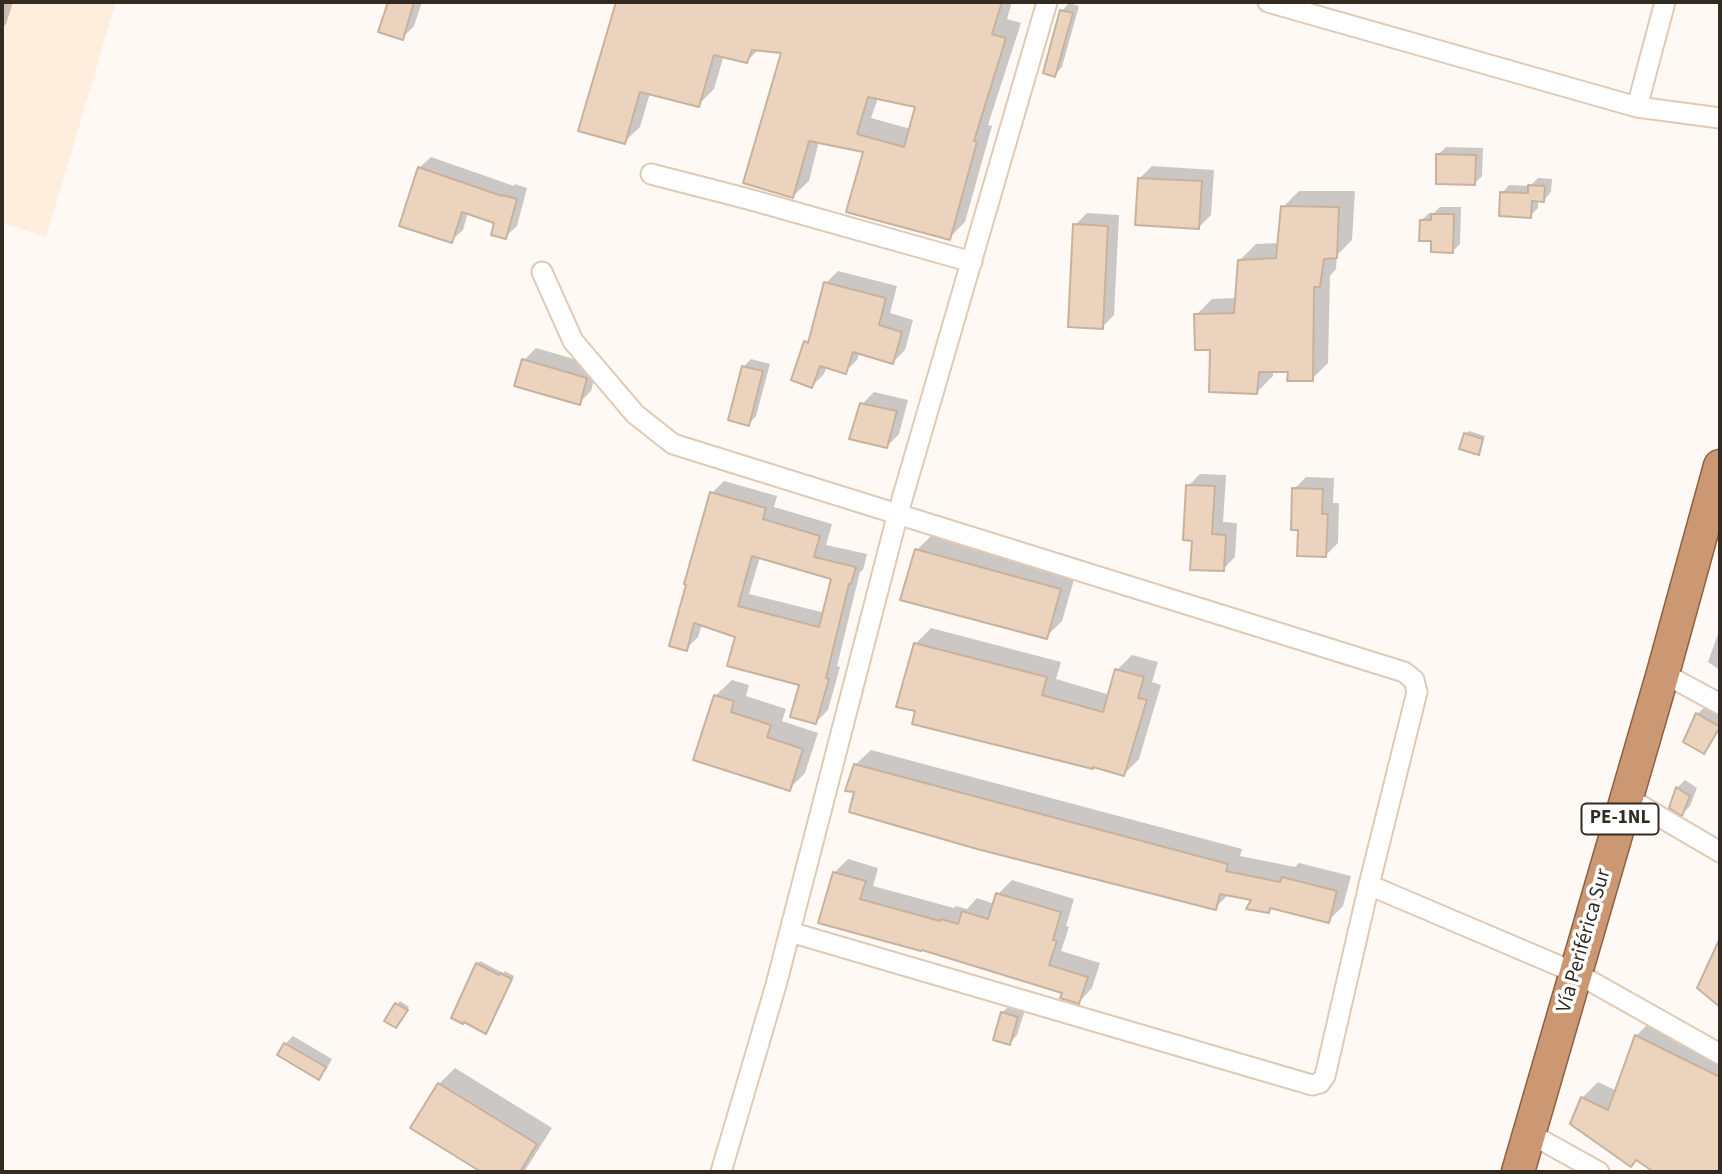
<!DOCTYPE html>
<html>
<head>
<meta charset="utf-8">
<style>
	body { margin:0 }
	#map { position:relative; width:1722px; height:1174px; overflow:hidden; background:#fef9f5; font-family:"Source Sans 3",sans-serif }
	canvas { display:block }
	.frame { position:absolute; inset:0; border:4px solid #332b22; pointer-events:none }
</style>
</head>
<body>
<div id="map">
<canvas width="1722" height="1174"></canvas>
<div class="frame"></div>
</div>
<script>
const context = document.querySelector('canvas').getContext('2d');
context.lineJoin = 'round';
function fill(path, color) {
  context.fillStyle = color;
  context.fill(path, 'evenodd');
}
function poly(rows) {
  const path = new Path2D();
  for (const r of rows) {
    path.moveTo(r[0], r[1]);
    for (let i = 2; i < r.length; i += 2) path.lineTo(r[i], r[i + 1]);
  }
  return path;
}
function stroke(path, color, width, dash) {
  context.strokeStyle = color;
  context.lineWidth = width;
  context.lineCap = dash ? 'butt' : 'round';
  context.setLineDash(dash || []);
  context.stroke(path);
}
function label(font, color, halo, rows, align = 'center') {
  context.font = font + ' "Source Sans 3",sans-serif';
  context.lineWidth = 7;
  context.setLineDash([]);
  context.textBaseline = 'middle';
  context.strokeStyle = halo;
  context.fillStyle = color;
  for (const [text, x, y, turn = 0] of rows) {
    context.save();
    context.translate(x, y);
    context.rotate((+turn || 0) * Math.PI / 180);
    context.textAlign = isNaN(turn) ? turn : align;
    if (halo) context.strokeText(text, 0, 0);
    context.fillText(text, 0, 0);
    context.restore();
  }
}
const built = poly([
	[2,2,116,2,46,237,2,223]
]);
const shadow = poly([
	[2,2,13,2,6,24,2,28],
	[389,2,422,2,414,26,402,38,380,31],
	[618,2,1012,2,1007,19,1021,23,988,125,992,126,965,222,949,238,865,151,819,141,809,181,793,196,783,51,759,49,747,61,724,55,714,89,698,105,650,93,640,127,624,142,580,130],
	[878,98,917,106,911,129,871,118],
	[1069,3,1079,6,1062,67,1055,75,1062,11],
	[1446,147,1483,148,1482,176,1475,183,1438,155],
	[431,157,514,186,515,184,527,188,517,226,505,237,496,222,468,212,463,230,451,241,419,168],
	[1152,166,1214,170,1211,215,1199,227,1140,178],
	[1538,178,1552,179,1551,192,1544,200,1538,200,1538,208,1530,216,1502,193,1509,185,1530,186],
	[1299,191,1355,191,1352,240,1337,255,1336,269,1330,276,1328,363,1312,379,1290,371,1273,371,1273,376,1257,392,1212,348,1196,315,1212,299,1237,298,1240,260,1256,244,1280,243,1283,207],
	[1440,207,1461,207,1460,244,1452,252,1433,239,1422,220,1429,213,1434,213],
	[1087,213,1119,215,1114,315,1102,327,1075,225],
	[838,271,897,286,890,313,913,320,905,350,893,362,860,352,857,360,845,372,827,366,824,374,812,386,806,342,811,337,826,283],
	[536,348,598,366,591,391,579,403,524,360],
	[751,359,770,364,756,416,749,424,743,367],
	[874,392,908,400,899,434,887,446,862,404],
	[1469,431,1485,436,1481,449,1478,453,1465,434],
	[1200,474,1226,475,1223,522,1237,523,1235,557,1223,569,1193,539,1188,486],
	[1306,477,1334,478,1333,503,1339,503,1338,543,1326,555,1300,529,1294,489],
	[724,481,777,496,774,507,832,524,826,545,867,554,863,570,860,572,837,666,840,667,828,710,816,722,801,684,737,636,702,624,698,637,686,649,712,493],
	[760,557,833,578,825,613,749,594],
	[933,534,1076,573,1062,621,1046,637,917,550],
	[931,628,1061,662,1056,679,1110,695,1117,670,1132,655,1158,662,1152,682,1161,685,1139,759,1124,774,917,709,898,705,916,643],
	[1720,628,1720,670,1708,662],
	[732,680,749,685,746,696,786,709,782,721,818,733,805,773,789,789,715,696],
	[1705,707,1720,715,1720,728,1711,744,1703,752,1697,714],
	[871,750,1242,849,1240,856,1295,867,1299,863,1351,876,1343,906,1328,921,1273,907,1268,911,1254,899,1229,894,1215,908,856,791,855,765],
	[1685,780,1697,788,1690,806,1682,814,1671,807,1677,788],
	[848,859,878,868,873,886,954,908,956,906,967,909,977,898,995,904,998,894,1012,880,1074,899,1066,926,1069,927,1061,951,1100,963,1092,988,1079,1002,1064,992,922,948,820,922,834,873],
	[480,961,503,973,505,971,514,976,489,1029,486,1032,464,1020,477,964],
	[400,1001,409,1007,399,1023,387,1020],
	[1010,1005,1025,1010,1017,1035,1010,1043,1002,1013],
	[1652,1020,1720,1053,1720,1172,1657,1172,1637,1158,1582,1098,1598,1082,1617,1091,1636,1036],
	[293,1036,332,1059,326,1070,318,1077,285,1044],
	[455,1068,552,1128,524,1172,485,1172,412,1127,439,1084]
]);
const building = poly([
	[388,2,414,2,403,40,378,32,388,2],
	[616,2,1002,2,992,34,1006,38,974,141,977,142,950,240,846,212,863,152,809,141,793,198,743,183,781,53,752,50,747,63,714,55,699,107,640,92,625,144,578,131,616,2],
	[868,97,915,107,904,147,857,134,868,97],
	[1060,10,1073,13,1055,77,1043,73,1060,10],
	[1436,154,1476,155,1475,185,1436,184,1436,154],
	[418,167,502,196,502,195,517,199,506,239,491,235,494,223,462,212,452,243,399,226,418,167],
	[1138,178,1202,181,1199,229,1135,225,1138,178],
	[1528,185,1545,186,1544,202,1532,201,1531,218,1499,216,1500,192,1528,193,1528,185],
	[1281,206,1339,207,1337,258,1324,259,1320,287,1314,287,1313,381,1287,381,1288,372,1259,372,1257,394,1209,392,1210,350,1195,350,1194,314,1234,313,1238,260,1276,258,1281,206],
	[1431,214,1454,214,1453,253,1431,252,1431,241,1419,241,1420,220,1431,220,1431,214],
	[1073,224,1108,226,1103,329,1068,327,1073,224],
	[824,282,886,298,879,325,902,332,893,364,853,352,846,374,820,366,812,388,791,380,804,341,808,343,824,282],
	[522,359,587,378,580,405,514,386,522,359],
	[742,366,763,371,749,426,728,420,742,366],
	[860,403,897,411,887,448,849,439,860,403],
	[1464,433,1483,439,1479,455,1459,449,1464,433],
	[1186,485,1215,486,1212,534,1226,535,1224,571,1190,570,1192,541,1183,540,1186,485],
	[1292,488,1323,489,1322,514,1328,514,1326,557,1297,556,1298,530,1291,530,1292,488],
	[710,492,766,508,763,519,820,536,814,557,856,567,851,584,849,584,826,678,829,679,816,724,790,717,799,685,727,666,735,637,694,623,687,651,669,646,686,585,684,584,710,492],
	[752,556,831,579,819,627,738,606,752,556],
	[915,549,1061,589,1047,639,900,600,915,549],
	[914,643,1047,677,1042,695,1103,712,1115,669,1144,677,1138,698,1147,700,1124,776,1093,767,1093,769,912,724,915,711,896,707,914,643],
	[714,695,734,701,731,712,771,725,767,737,803,749,790,791,693,760,714,695],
	[1696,713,1720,727,1704,754,1683,742,1696,713],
	[854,764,1228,864,1226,871,1280,882,1282,877,1337,891,1329,923,1270,908,1269,913,1246,909,1251,900,1220,894,1216,910,977,849,849,812,854,792,845,791,854,764],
	[1676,787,1690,796,1682,816,1669,808,1676,787],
	[833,872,866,881,860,899,940,921,941,919,958,924,962,911,988,919,996,893,1061,912,1053,940,1057,941,1049,965,1088,977,1079,1004,1060,998,1062,993,922,950,921,951,818,923,833,872],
	[1720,938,1720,1007,1697,988,1720,938],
	[476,963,499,975,500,973,512,979,486,1034,464,1022,463,1024,451,1018,476,963],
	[395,1003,408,1010,396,1028,384,1021,395,1003],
	[1001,1012,1018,1017,1010,1045,993,1040,1001,1012],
	[1635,1035,1720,1077,1720,1172,1654,1172,1636,1160,1631,1167,1570,1124,1581,1097,1608,1110,1635,1035],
	[284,1043,326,1067,319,1080,277,1055,284,1043],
	[438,1083,537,1144,520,1172,481,1172,410,1128,438,1083]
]);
const minor = poly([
	[1268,2,1637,107,1720,118],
	[1637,107,1665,2],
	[651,174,748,199,972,262],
	[542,272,573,341,635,414,673,444,1404,672,1414,680,1417,692,1369,885,1325,1076,1320,1083,1312,1085,790,932],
	[1663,673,1720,704],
	[1626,797,1720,852],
	[1369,885,1576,973,1720,1054],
	[1529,1133,1599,1172],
	[721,1172,776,985,898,513,1047,2]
]);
const trunk = poly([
	[1518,1172,1663,673,1720,466]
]);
const shields = [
	[1620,819,77]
];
const shieldNames = [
	["PE-1NL",1620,819]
];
const streetNames = [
	["Vía Periférica Sur",1585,941,-74]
];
fill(built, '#ffeddd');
fill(shadow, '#0003');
fill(building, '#ebd3bd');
stroke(building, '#c8b29e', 2);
stroke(minor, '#e1cab5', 23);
stroke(trunk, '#8d6240', 35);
stroke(minor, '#fff', 19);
stroke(trunk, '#cb9873', 32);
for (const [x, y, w] of shields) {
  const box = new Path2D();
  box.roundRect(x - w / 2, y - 15.5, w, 31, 5);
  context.fillStyle = '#fff';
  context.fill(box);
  stroke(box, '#332b22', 2);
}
label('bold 19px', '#332b22', null, shieldNames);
label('21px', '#332b22', '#fff', streetNames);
</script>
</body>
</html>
